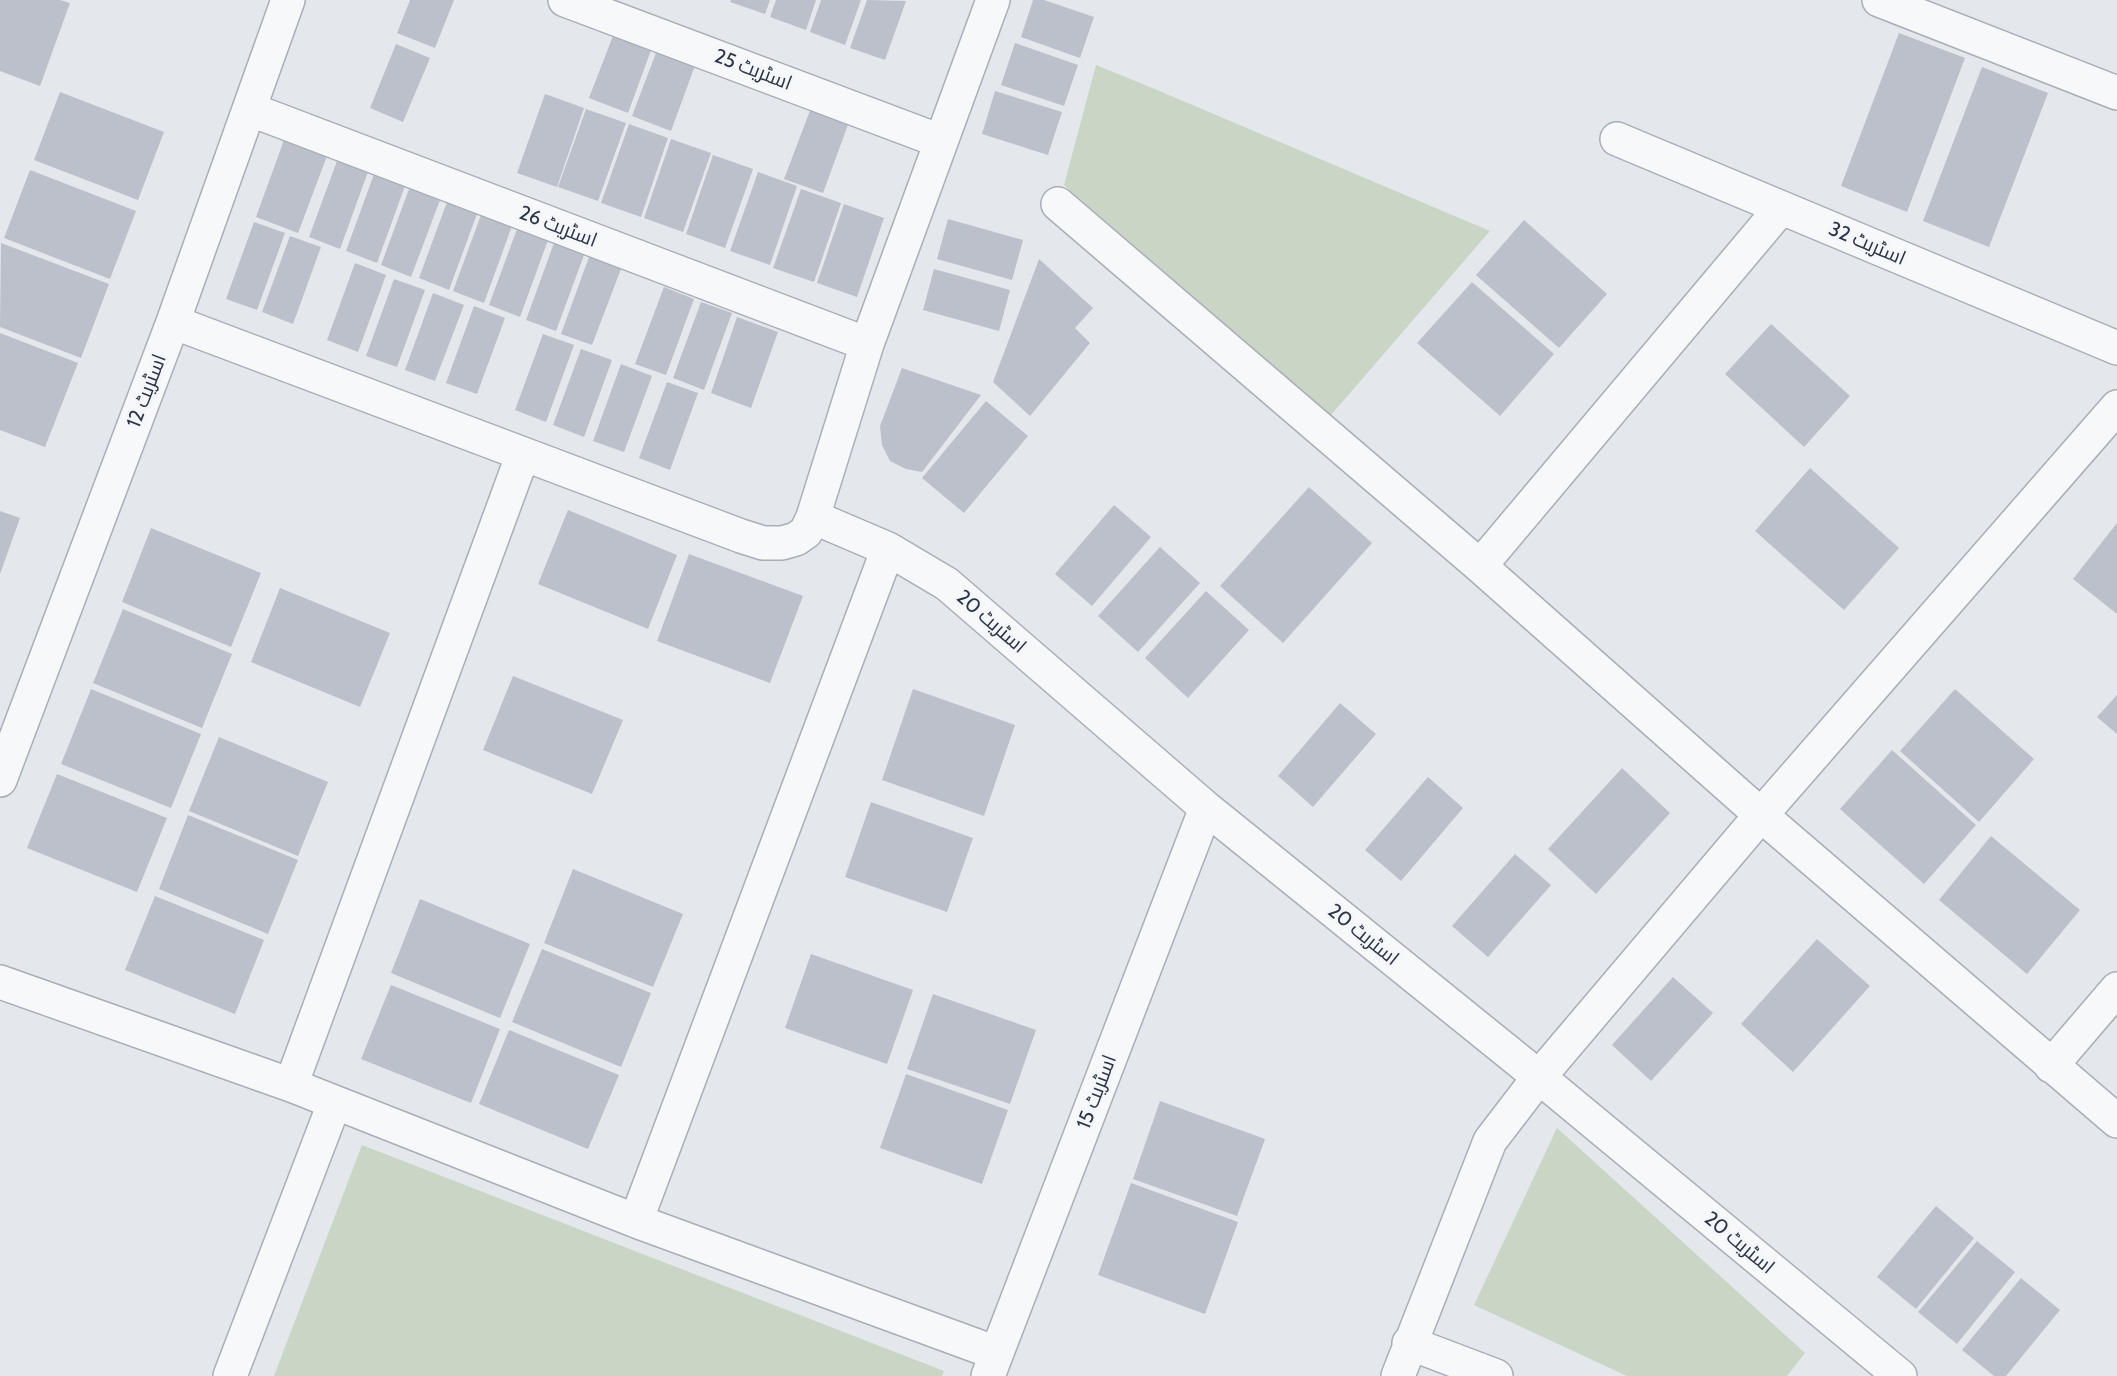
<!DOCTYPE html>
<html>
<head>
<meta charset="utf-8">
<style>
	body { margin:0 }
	canvas { display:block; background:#e4e7ec }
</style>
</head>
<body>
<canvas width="2117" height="1376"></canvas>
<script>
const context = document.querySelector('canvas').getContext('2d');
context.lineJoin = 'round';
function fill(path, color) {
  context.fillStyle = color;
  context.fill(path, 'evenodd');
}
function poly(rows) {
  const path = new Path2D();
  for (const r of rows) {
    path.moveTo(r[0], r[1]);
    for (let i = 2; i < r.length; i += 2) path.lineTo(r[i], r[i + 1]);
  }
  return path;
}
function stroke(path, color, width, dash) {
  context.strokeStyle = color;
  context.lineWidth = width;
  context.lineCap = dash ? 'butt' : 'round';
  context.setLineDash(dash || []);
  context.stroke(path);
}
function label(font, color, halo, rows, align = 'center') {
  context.font = font + ' Cabin,Cairo,sans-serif';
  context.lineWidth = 6;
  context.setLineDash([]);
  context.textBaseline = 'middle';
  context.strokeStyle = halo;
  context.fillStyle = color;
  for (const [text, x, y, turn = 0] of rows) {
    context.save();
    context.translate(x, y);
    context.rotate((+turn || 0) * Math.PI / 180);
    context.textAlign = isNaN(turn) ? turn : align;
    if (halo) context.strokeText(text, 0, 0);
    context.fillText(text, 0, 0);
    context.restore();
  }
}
const green = poly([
	[1096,65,1150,87,1490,231,1331,415,1064,185],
	[1557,1128,1805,1353,1787,1376,1627,1376,1474,1305],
	[362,1145,944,1371,942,1376,274,1376]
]);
const building = poly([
	[0,0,60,0,70,3,40,86,0,71],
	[410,0,454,0,435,48,397,33],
	[731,0,770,0,765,14,730,2],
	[776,0,816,0,806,30,770,17],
	[821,0,861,0,845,45,810,32],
	[867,0,906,1,885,60,850,48],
	[1033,0,1044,0,1094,17,1080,58,1021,37],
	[616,28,654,42,628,113,589,98],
	[1899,33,1965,58,1907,212,1841,186],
	[1015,43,1078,65,1064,106,1001,85],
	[396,44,430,58,403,122,370,108],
	[659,45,697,60,671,131,632,116],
	[1982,67,2048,93,1989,247,1923,221],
	[995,91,1062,112,1048,155,982,134],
	[60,92,164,132,138,200,34,160],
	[545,94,584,108,557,187,517,173],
	[811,108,849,122,823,193,784,179],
	[586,109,626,123,598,201,558,187],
	[629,124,668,138,641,217,601,203],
	[671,139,711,153,683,232,644,218],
	[284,140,327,156,298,233,256,217],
	[713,155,753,169,725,248,686,234],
	[337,161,368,172,340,249,309,237],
	[30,170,136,211,110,279,4,238],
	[758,172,797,186,770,265,730,251],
	[374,174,405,186,377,263,346,251],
	[409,189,440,200,411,277,381,265],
	[801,189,841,203,814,282,773,268],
	[447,202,477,214,449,290,419,278],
	[844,204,884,218,857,297,817,283],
	[481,215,512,226,484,303,453,291],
	[948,219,1023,240,1012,280,937,259],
	[1524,220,1607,294,1559,348,1476,275],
	[254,222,285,233,257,310,226,299],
	[517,229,548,240,520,317,489,305],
	[290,236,321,247,293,324,262,312],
	[1,243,109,284,81,358,0,327],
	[554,243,584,255,556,331,526,320],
	[589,257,621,269,592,345,561,334],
	[1039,259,1093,308,1075,328,1090,343,1030,416,993,382],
	[355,263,386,275,358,352,327,340],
	[934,269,1010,290,999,331,923,310],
	[394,279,425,290,397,367,366,356],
	[1472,282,1554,354,1500,416,1417,343],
	[664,287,694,299,666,375,635,364],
	[433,293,464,305,435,381,405,370],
	[701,302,732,313,704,390,673,378],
	[474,306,505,318,477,394,446,383],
	[737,317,778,332,751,408,711,393],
	[1771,324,1850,396,1804,447,1725,374],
	[0,333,78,363,45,447,0,430],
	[543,334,574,345,546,422,515,410],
	[581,349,612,360,584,437,553,425],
	[621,364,652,376,624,452,593,441],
	[902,368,981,395,922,472,906,469,890,461,882,445,880,426],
	[667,382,698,393,670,470,639,458],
	[986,401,1028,436,964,513,922,478],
	[1810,468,1899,548,1844,610,1755,531],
	[1309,487,1372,543,1283,643,1220,586],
	[1114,505,1151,537,1092,606,1055,574],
	[568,510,677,555,648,629,538,584],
	[0,511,20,518,0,574],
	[2117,523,2117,614,2073,579],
	[151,528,261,573,231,647,122,602],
	[1160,547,1200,583,1138,652,1098,616],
	[689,554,803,596,770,683,657,641],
	[280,588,390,633,360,707,251,662],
	[1206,591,1249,630,1188,698,1145,658],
	[123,609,232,654,202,728,93,683],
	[513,676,623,720,592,794,483,750],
	[91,689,201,734,171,808,61,764],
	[913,689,1015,725,984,816,882,780],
	[1955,689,2034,759,1979,822,1900,751],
	[2117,695,2117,734,2097,717],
	[1340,703,1376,734,1313,807,1278,776],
	[219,737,328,782,298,856,189,811],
	[1892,750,1976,825,1924,884,1840,809],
	[1622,768,1670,813,1596,894,1548,849],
	[57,774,167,818,137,892,27,848],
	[1428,777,1463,808,1401,881,1365,850],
	[871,802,973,838,947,912,845,877],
	[188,815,298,860,268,934,159,889],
	[1991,836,2080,910,2027,974,1939,900],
	[1515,854,1551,885,1488,957,1452,926],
	[573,869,683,914,653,987,544,943],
	[155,896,264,940,235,1014,125,970],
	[420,899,530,944,500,1018,391,973],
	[1817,939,1870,986,1793,1072,1741,1024],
	[542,949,651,993,621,1067,512,1022],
	[811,954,913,990,887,1064,785,1028],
	[1673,977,1713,1013,1651,1081,1612,1045],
	[391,985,500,1029,471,1103,361,1059],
	[933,994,1036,1030,1010,1104,907,1069],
	[509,1030,619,1075,588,1149,479,1104],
	[906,1074,1008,1110,982,1184,880,1148],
	[1160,1101,1265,1139,1237,1216,1133,1179],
	[1131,1183,1238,1222,1205,1314,1098,1275],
	[1936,1206,1974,1238,1916,1309,1877,1277],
	[1977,1241,2015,1272,1957,1344,1918,1312],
	[2021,1278,2060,1310,2006,1376,1994,1376,1962,1350]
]);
const minor = poly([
	[565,0,940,141],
	[1879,0,2117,93],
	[249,109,867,344],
	[1617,139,2117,348],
	[1058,204,1480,566,1761,815,2117,1121],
	[173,322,741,536,763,543,782,543,796,539,806,532,813,517,867,344,993,0],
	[813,517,888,549,947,584,1206,808,1539,1077,1900,1376],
	[1480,566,1781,208],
	[0,780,173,322,288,0],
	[0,982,291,1085,636,1221,996,1353],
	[2051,1066,2117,989],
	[291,1085,523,454],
	[636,1221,888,549],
	[1409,1343,1496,1376],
	[230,1376,334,1104],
	[988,1376,1206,808],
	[1398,1376,1490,1141,1539,1077,1761,815,2117,407]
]);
const streetNames = [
	["اسٹریٹ 25",753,70,21],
	["اسٹریٹ 26",558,227,21],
	["اسٹریٹ 32",1867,244,23],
	["اسٹریٹ 12",147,391,-69],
	["اسٹریٹ 20",991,622,41],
	["اسٹریٹ 20",1363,935,39],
	["اسٹریٹ 15",1097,1092,-69],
	["اسٹریٹ 20",1739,1243,40]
];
fill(green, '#c9d6c5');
fill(building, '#bbc0ca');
stroke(minor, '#a9aeb7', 36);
stroke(minor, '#f7f8fa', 33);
label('20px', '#2b3445', '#f4f6f9', streetNames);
</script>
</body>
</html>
